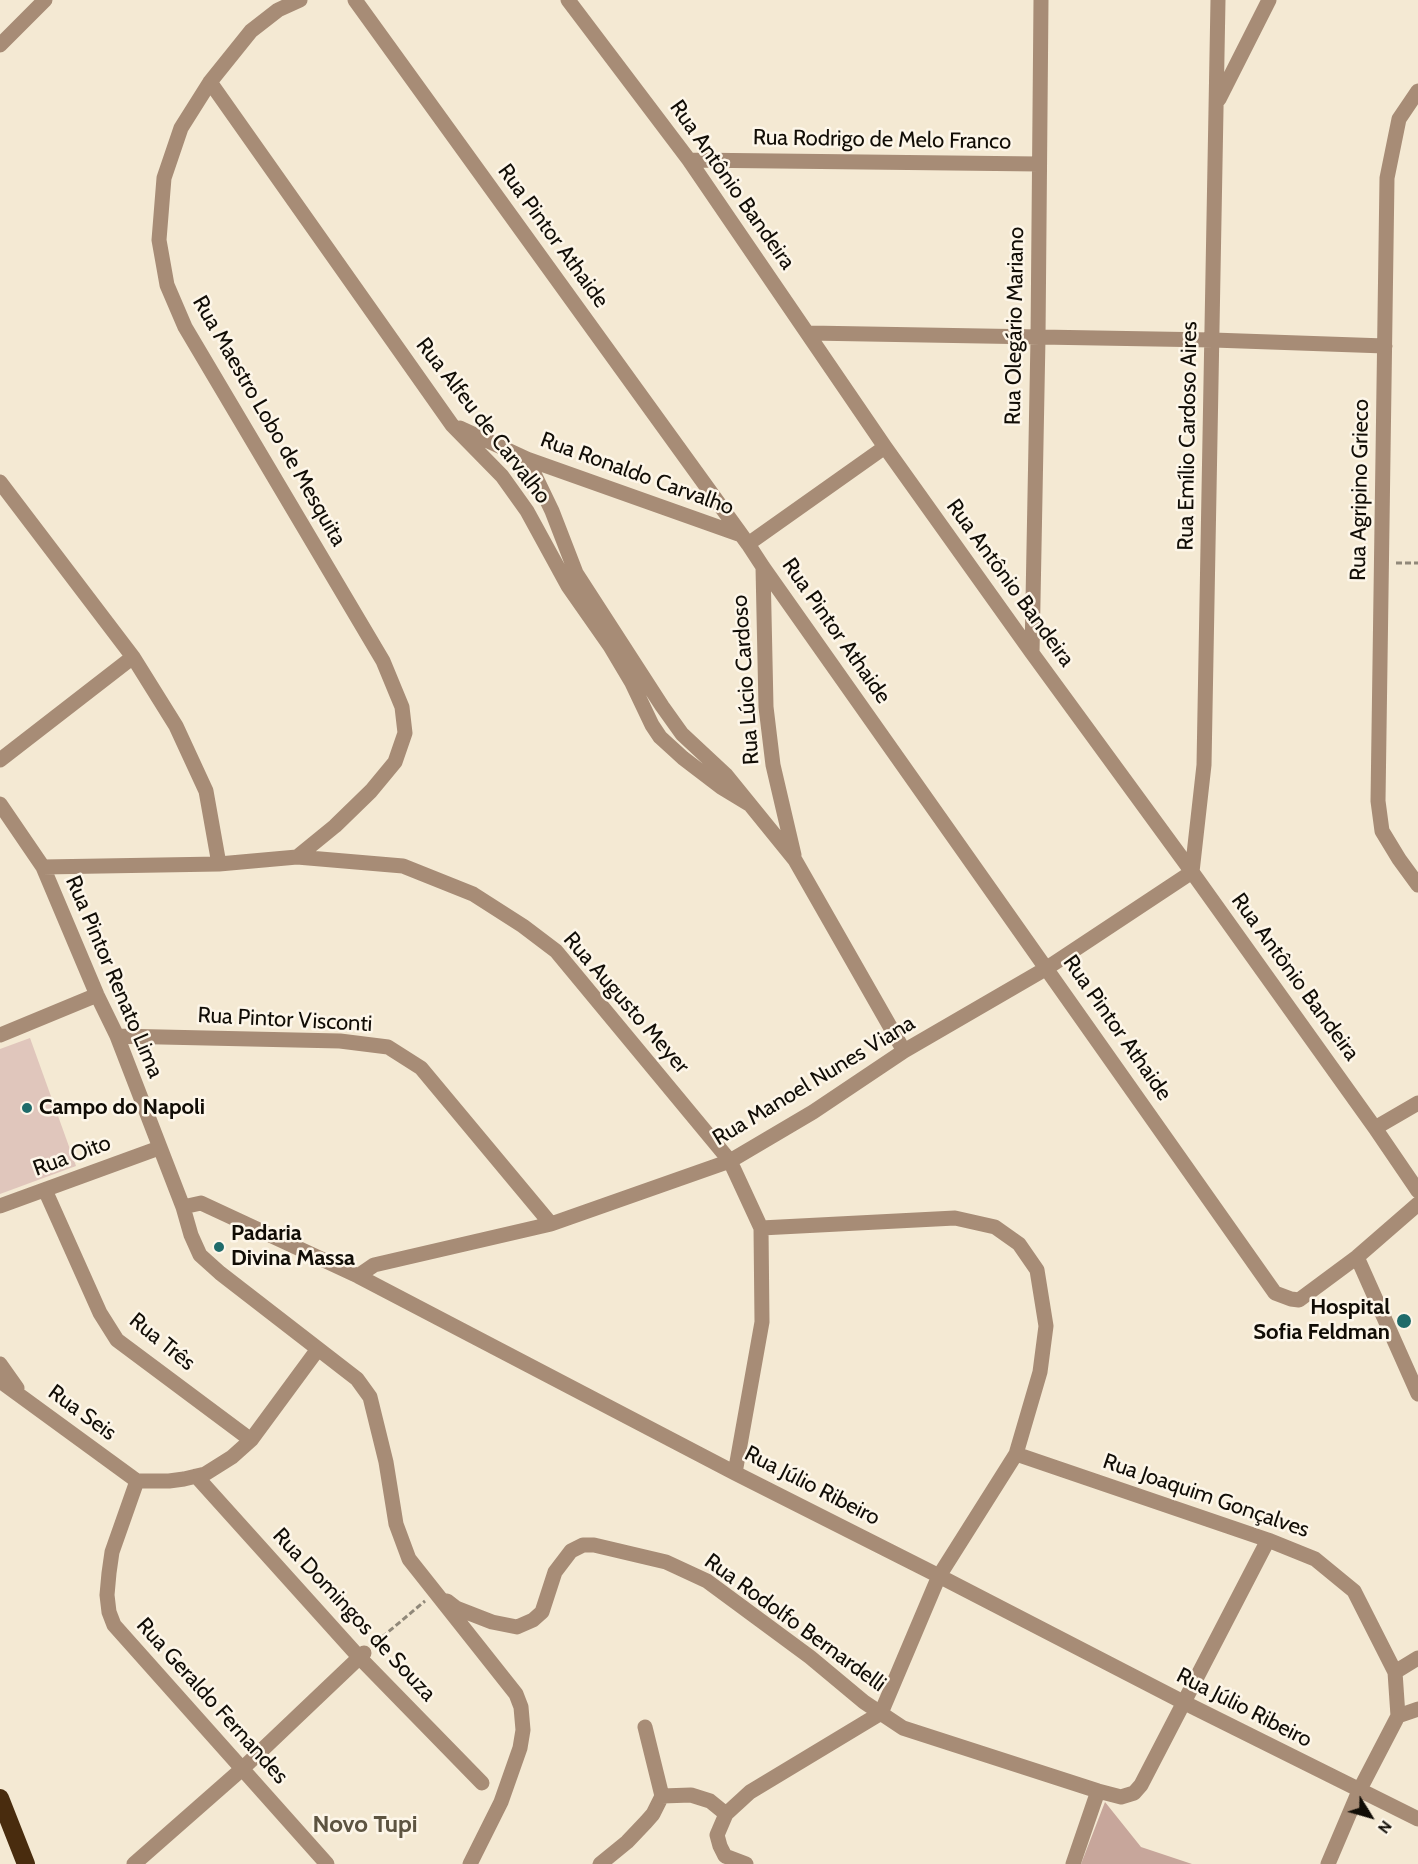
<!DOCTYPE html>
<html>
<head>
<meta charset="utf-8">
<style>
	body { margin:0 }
	#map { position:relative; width:1418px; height:1864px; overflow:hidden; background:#f4e9d3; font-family:Cabin,sans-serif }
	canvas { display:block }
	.north { position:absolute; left:1340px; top:1786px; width:60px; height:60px; -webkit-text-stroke:4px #fdf6e9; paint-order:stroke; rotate:127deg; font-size:16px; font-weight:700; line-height:24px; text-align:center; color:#110d06 }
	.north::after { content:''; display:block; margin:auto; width:21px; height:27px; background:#110d06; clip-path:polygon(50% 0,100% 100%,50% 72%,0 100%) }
</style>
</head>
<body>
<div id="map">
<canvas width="1418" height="1864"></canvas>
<div class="north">N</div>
</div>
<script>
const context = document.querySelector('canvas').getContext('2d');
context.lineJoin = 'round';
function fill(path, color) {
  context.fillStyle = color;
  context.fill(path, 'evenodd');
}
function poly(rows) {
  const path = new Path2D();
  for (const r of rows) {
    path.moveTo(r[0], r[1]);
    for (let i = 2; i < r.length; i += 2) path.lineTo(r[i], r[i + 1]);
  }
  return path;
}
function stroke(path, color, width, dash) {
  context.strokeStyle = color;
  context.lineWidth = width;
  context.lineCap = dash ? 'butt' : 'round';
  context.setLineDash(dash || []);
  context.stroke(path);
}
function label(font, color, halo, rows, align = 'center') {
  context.font = font + ' Cabin,sans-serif';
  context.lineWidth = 5;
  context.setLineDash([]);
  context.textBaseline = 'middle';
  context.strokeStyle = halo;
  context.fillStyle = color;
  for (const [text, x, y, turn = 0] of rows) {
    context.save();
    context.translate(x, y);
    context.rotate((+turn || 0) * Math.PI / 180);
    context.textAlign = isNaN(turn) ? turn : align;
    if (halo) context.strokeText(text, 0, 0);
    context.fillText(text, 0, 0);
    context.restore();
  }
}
const green = poly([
	[30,1038,76,1166,0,1194,0,1049]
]);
const forest = poly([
	[1105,1802,1141,1847,1192,1864,1081,1864]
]);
const path = poly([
	[1396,563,1418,563],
	[375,1643,425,1601]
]);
const minor = poly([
	[355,0,748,544,763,567,1275,1293,1291,1299,1299,1300,1357,1257,1418,1204],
	[568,0,689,160,885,447,1032,653,1192,872,1375,1128,1418,1191],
	[0,45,45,0],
	[210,82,452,425,502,476,527,511,568,586,610,646,632,683,652,725,660,737,683,758,721,787,749,804],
	[1418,91,1399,119,1387,178,1378,801,1382,831,1399,859,1418,885],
	[1219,99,1269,0],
	[689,160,1039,164],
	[809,333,1213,340,1385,346],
	[460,428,527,459,741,535],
	[527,459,552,511,576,573,662,706,682,734,726,775,795,860,904,1051],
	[0,482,133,657,176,726,206,791,219,864],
	[748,544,885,447],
	[763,567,766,707,773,765,794,855],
	[1032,653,1038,338,1041,0],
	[0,760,133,657],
	[0,804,43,867,97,995,117,1036,183,1207,191,1235,200,1255,220,1273,357,1379,370,1397,386,1462,396,1524,409,1559,516,1694,521,1707,523,1730,520,1748,501,1802,470,1864],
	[297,857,335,826,371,791,395,762,405,733,402,707,383,661,185,327,167,285,159,240,164,178,181,128,210,82,251,31,278,10,300,0],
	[43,867,219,864,297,857,403,866,473,894,523,926,556,951,730,1161,761,1228,762,1322,735,1473],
	[1192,872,1204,765,1218,0],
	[0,1035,97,995],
	[117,1036,340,1041,388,1047,421,1068,551,1224],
	[1375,1128,1418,1103],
	[45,1190,100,1313,117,1340,251,1440],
	[0,1206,159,1148],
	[183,1207,201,1203,358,1276,735,1473,939,1576,1183,1702,1418,1819],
	[1357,1257,1418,1394],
	[358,1276,374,1265,551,1224,730,1161,813,1112,904,1051,1047,968,1192,872],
	[0,1364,17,1388],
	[0,1381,137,1481],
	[1016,1454,1268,1540,1315,1559,1354,1591,1395,1672,1398,1716,1359,1791,1328,1864],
	[196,1476,359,1657,482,1783],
	[137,1481,112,1552,109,1573,107,1595,109,1612,114,1625,327,1864],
	[137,1481,169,1481,184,1479,205,1474,232,1457,251,1440,318,1349],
	[447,1601,456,1608,492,1622,517,1627,533,1620,542,1612,555,1572,571,1551,583,1545,594,1545,666,1562,707,1581,810,1657,864,1702,903,1728,1098,1791,1121,1797,1134,1793,1141,1785,1268,1540],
	[1395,1672,1418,1658],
	[1398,1716,1418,1709],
	[662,1796,691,1795,710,1801,726,1814],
	[134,1864,242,1769,364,1653],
	[600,1864,627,1842,646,1822,653,1814,662,1796,645,1727],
	[746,1864,725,1856,720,1846,717,1835,726,1814,750,1792,881,1713,939,1576,1016,1454,1040,1372,1046,1326,1037,1270,1019,1244,995,1227,955,1218,761,1228],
	[1073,1864,1098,1791]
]);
const highway = poly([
	[0,1798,26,1864]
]);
const markers = [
	[27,1108,6,"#1f6b6a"],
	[219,1247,6,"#1f6b6a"],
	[1404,1321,8,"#1f6b6a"]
];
const streetNames = [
	["Rua Rodrigo de Melo Franco",882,140,1],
	["Rua Antônio Bandeira",732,185,55],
	["Rua Pintor Athaide",553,236,54],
	["Rua Olegário Mariano",1015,326,-89],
	["Rua Maestro Lobo de Mesquita",269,421,60],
	["Rua Alfeu de Carvalho",483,421,52],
	["Rua Emílio Cardoso Aires",1188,436,-89],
	["Rua Ronaldo Carvalho",637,474,20],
	["Rua Agripino Grieco",1360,490,-89],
	["Rua Antônio Bandeira",1010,583,54],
	["Rua Pintor Athaide",836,631,55],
	["Rua Lúcio Cardoso",746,680,-94],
	["Rua Pintor Renato Lima",114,977,67],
	["Rua Antônio Bandeira",1295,977,54],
	["Rua Augusto Meyer",626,1003,49],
	["Rua Pintor Visconti",285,1020,3],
	["Rua Pintor Athaide",1117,1028,55],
	["Rua Manoel Nunes Viana",814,1081,-31],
	["Rua Oito",72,1156,-20],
	["Rua Três",162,1342,39],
	["Rua Seis",82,1413,36],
	["Rua Júlio Ribeiro",812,1486,27],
	["Rua Joaquim Gonçalves",1206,1496,19],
	["Rua Domingos de Souza",354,1615,47],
	["Rua Rodolfo Bernardelli",795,1623,36],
	["Rua Geraldo Fernandes",212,1701,48],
	["Rua Júlio Ribeiro",1244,1708,27]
];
const poiNames = [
	["Campo do Napoli",39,1108],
	["Padaria",231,1234],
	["Divina Massa",231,1259],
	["Hospital",1390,1308,"right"],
	["Sofia Feldman",1390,1333,"right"]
];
const neighbourhoodNames = [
	["Novo Tupi",365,1825]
];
fill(green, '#e0c6bc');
fill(forest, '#c7a69b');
stroke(path, '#908879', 3, [6, 3]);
stroke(minor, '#a78c76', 15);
stroke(highway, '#492c0e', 18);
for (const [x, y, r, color] of markers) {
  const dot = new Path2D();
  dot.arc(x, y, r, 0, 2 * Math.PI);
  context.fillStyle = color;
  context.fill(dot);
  stroke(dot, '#fdf6e9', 2);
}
label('22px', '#110d06', '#fdf6e9', streetNames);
label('bold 22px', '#110d06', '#fdf6e9', poiNames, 'left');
label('bold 24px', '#5d5441', '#fdf6e9', neighbourhoodNames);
</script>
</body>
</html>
